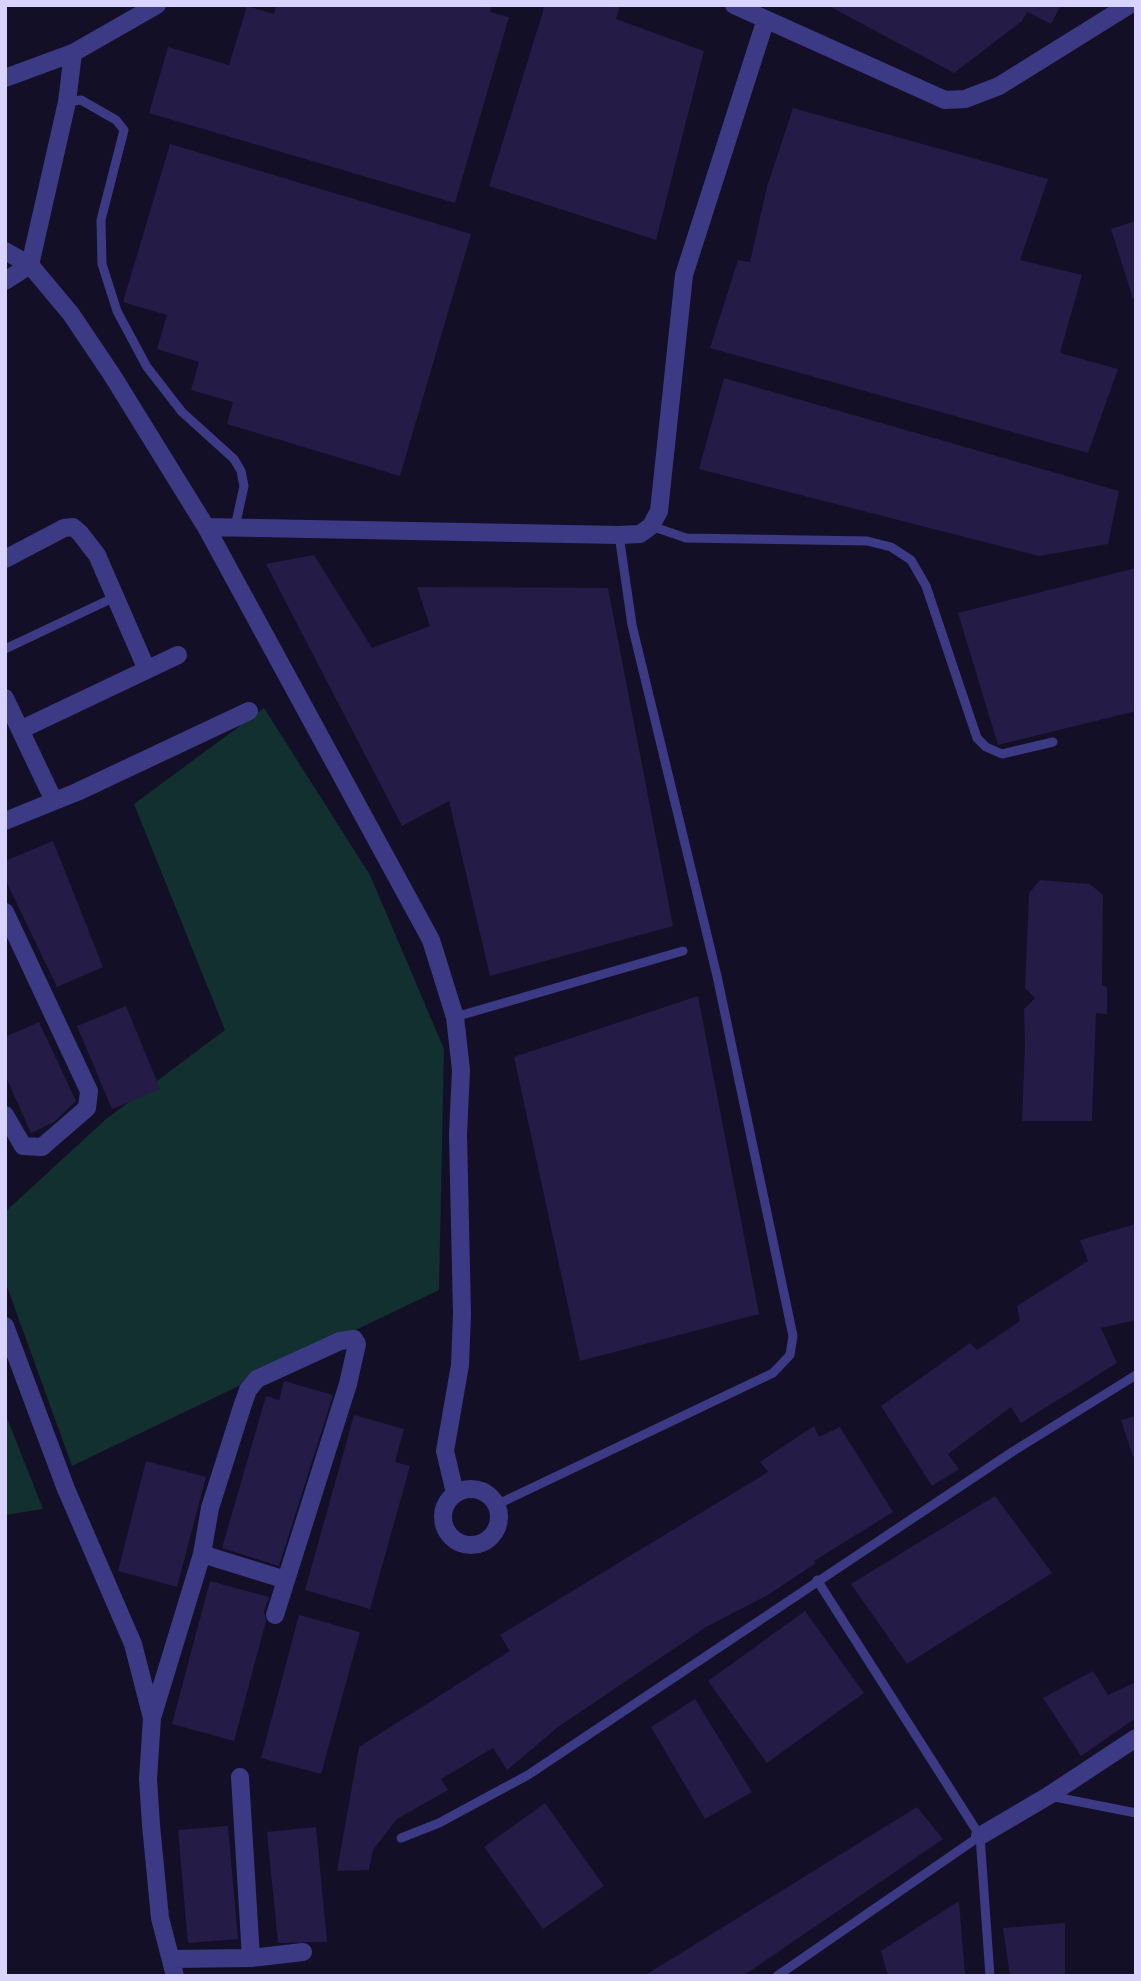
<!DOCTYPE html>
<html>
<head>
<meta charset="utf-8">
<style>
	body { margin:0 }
	#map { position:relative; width:1141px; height:1981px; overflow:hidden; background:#130f26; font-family:Arial,sans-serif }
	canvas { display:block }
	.frame { position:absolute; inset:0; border:7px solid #d9d4ff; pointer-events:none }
</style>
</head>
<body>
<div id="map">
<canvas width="1141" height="1981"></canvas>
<div class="frame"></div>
</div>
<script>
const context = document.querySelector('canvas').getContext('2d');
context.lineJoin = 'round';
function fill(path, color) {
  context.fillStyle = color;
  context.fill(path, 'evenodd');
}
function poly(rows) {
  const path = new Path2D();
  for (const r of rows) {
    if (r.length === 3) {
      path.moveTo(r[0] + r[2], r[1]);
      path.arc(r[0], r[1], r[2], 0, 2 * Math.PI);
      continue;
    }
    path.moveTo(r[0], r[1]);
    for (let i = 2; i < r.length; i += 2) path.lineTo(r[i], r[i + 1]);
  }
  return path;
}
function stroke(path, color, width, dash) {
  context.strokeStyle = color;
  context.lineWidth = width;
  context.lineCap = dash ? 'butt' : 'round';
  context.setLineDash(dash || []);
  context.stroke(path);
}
const green = poly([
	[264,708,370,875,444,1049,439,1290,72,1466,5,1281,5,1212,105,1120,225,1030,134,804],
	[5,1413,43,1509,5,1515]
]);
const building = poly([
	[276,5,492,5,490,12,509,17,455,203,149,113,168,47,229,65,247,6,274,14],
	[545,5,620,5,616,19,704,51,656,240,489,186],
	[827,5,1061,5,1051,24,1027,12,1022,21,954,73],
	[793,108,1048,179,1020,260,1082,275,1060,353,1118,369,1088,453,710,348,738,260,750,262,767,187],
	[170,144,471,234,400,476,227,424,233,402,191,390,199,362,157,349,167,315,123,302],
	[1136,221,1136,298,1133,299,1111,229],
	[724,378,1119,491,1108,544,1039,556,699,469],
	[314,555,372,648,430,626,417,587,608,588,673,926,490,976,449,801,402,826,266,564],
	[1136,568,1136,711,998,745,958,613],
	[53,841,103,967,57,987,5,879,5,861],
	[1040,880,1090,884,1103,895,1102,985,1107,987,1107,1014,1096,1013,1092,1121,1022,1121,1025,1044,1024,1009,1035,998,1025,988,1029,893],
	[698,996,759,1314,580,1361,514,1057],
	[126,1006,160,1089,112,1109,77,1026],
	[39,1022,76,1101,54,1122,31,1133,5,1075,5,1037],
	[1136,1224,1136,1320,1101,1328,1117,1363,1021,1423,1011,1407,948,1454,959,1469,932,1486,881,1406,970,1343,977,1350,1020,1321,1017,1306,1088,1261,1080,1240],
	[284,1381,333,1395,279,1566,222,1548,266,1396,279,1400],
	[354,1415,404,1429,395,1462,410,1466,370,1609,305,1590],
	[1136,1416,1136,1456,1133,1457,1121,1420],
	[814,1426,819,1437,840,1427,893,1512,814,1561,816,1563,768,1595,706,1627,558,1727,507,1770,493,1748,441,1779,448,1790,397,1819,373,1850,369,1870,337,1871,359,1747,510,1651,500,1635,768,1472,760,1462],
	[146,1461,206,1477,177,1587,118,1571],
	[995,1496,1052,1573,907,1664,851,1584],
	[210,1581,269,1597,264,1612,266,1621,234,1741,172,1724],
	[805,1611,864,1693,767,1763,708,1681],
	[299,1615,360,1632,321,1774,261,1758],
	[1093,1671,1108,1695,1136,1682,1136,1718,1081,1756,1043,1698],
	[695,1699,752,1792,705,1819,651,1727],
	[545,1803,604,1886,543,1929,484,1847],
	[917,1807,943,1839,743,1976,644,1976],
	[228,1826,238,1939,188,1943,178,1830],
	[316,1827,327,1942,278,1943,267,1832],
	[959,1901,965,1976,888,1976,881,1951],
	[1065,1923,1065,1976,1010,1976,1003,1928]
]);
const lane = poly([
	[67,102,81,100,116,120,124,130,101,220,102,264,117,311,147,367,182,412,234,459,241,471,244,486,235,527],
	[651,526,686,538,867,541,891,547,911,560,926,586,977,738,986,747,1002,754,1053,742],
	[5,649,115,597],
	[455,1017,683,951],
	[496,1505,773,1373,790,1355,793,1336,717,976,632,625,619,535],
	[817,1580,980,1836,990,1976],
	[1050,1796,1136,1813],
	[401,1838,439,1823,528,1775,1012,1452,1136,1375],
	[777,1976,980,1836]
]);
const street = poly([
	[734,5,945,100,965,99,999,86,1129,5],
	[73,53,67,102,30,265,71,314,112,375,206,527,431,940,455,1017,461,1070,458,1134,462,1314,460,1365,445,1451,455,1493],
	[5,78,73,53,157,5],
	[5,251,30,265,5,281],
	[206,527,619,535,640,534,651,526,659,511,684,275,765,22],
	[5,559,64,528,73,527,80,533,97,555,147,670],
	[5,698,54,801],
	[20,730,178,655],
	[5,821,77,792,249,711],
	[5,912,89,1091,87,1108,42,1147,23,1146,5,1115],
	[5,1326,66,1489,133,1644,152,1718],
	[471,1517,28],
	[202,1554,286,1580],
	[240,1777,251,1958],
	[980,1836,1048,1796,1136,1738],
	[171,1959,251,1958,303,1952],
	[175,1976,160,1918,151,1825,148,1779,152,1718,202,1554,210,1508,242,1407,248,1390,257,1379,340,1341,354,1339,357,1344,348,1384,275,1615]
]);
fill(green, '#12302f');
fill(building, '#241b47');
stroke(lane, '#3d3a85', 9);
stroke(street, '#3d3a85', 18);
</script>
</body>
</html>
